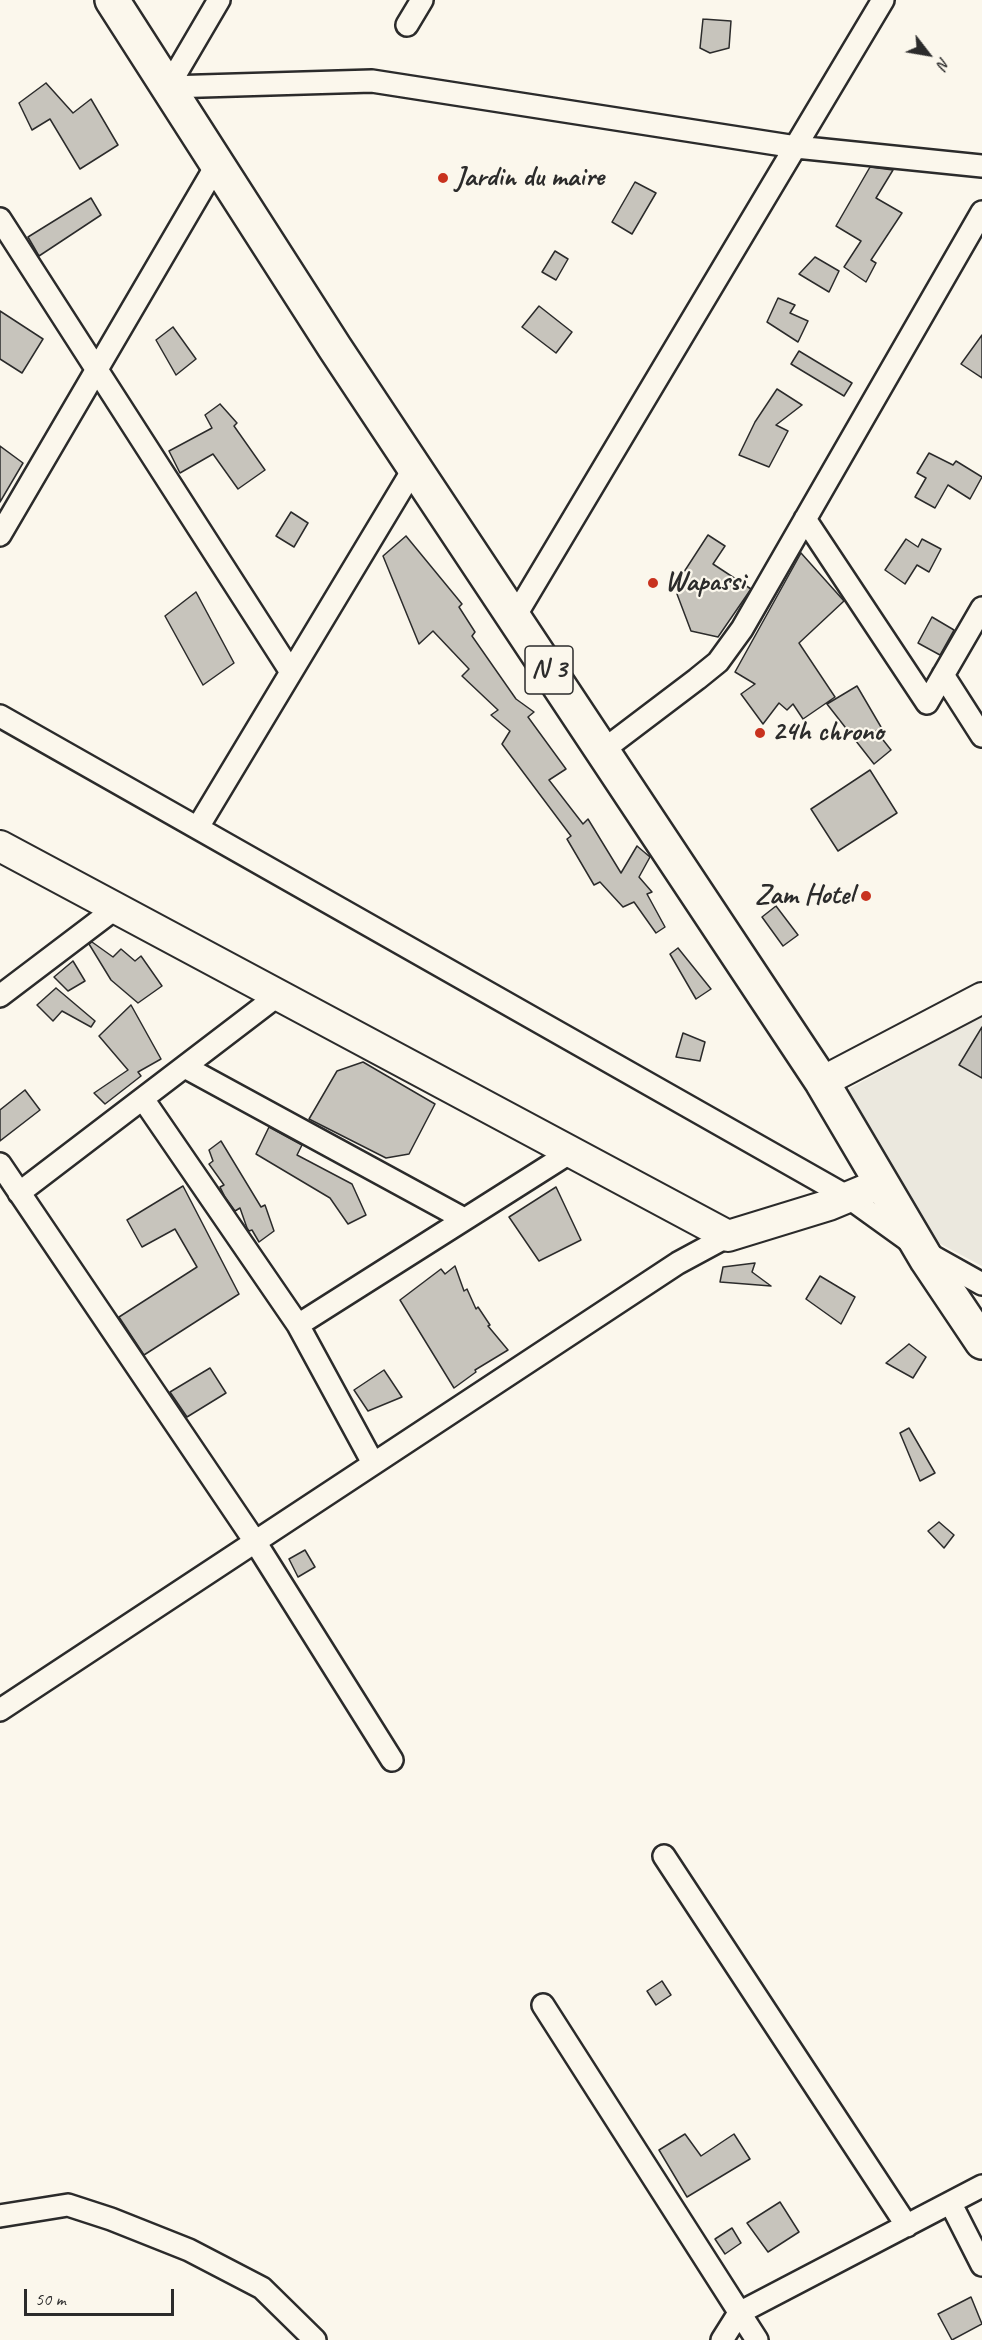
<!DOCTYPE html>
<html>
<head>
<meta charset="utf-8">
<style>
	body { margin:0 }
	#map { position:relative; width:982px; height:2340px; overflow:hidden; background:#fbf7ec; font-family:Caveat,sans-serif }
	canvas { display:block }
	.north { position:absolute; left:898px; top:24px; width:60px; height:60px; -webkit-text-stroke:4px #fbf7ec; paint-order:stroke; rotate:121deg; font-size:16px; font-weight:700; line-height:24px; text-align:center; color:#2b2b2b }
	.north::after { content:''; display:block; margin:auto; width:21px; height:27px; background:#2b2b2b; clip-path:polygon(50% 0,100% 100%,50% 72%,0 100%) }
	.scale { position:absolute; left:24px; top:2289px; width:150px; height:27px; box-sizing:border-box; border:3px solid #2b2b2b; border-top:0; padding-left:8px; font-size:18px; line-height:21px; white-space:nowrap; color:#2b2b2b; -webkit-text-stroke:4px #fbf7ec; paint-order:stroke }
</style>
</head>
<body>
<div id="map">
<canvas width="982" height="2340"></canvas>
<div class="north">N</div>
<div class="scale">50 m</div>
</div>
<script>
const context = document.querySelector('canvas').getContext('2d');
context.lineJoin = 'round';
function fill(path, color) {
  context.fillStyle = color;
  context.fill(path, 'evenodd');
}
function poly(rows) {
  const path = new Path2D();
  for (const r of rows) {
    path.moveTo(r[0], r[1]);
    for (let i = 2; i < r.length; i += 2) path.lineTo(r[i], r[i + 1]);
  }
  return path;
}
function stroke(path, color, width, dash) {
  context.strokeStyle = color;
  context.lineWidth = width;
  context.lineCap = dash ? 'butt' : 'round';
  context.setLineDash(dash || []);
  context.stroke(path);
}
function label(font, color, halo, rows, align = 'center') {
  context.font = font + ' Caveat,sans-serif';
  context.lineWidth = 4.5;
  context.setLineDash([]);
  context.textBaseline = 'middle';
  context.strokeStyle = halo;
  context.fillStyle = color;
  for (const [text, x, y, turn = 0] of rows) {
    context.save();
    context.translate(x, y);
    context.rotate((+turn || 0) * Math.PI / 180);
    context.textAlign = isNaN(turn) ? turn : align;
    if (halo) context.strokeText(text, 0, 0);
    context.fillText(text, 0, 0);
    context.restore();
  }
}
const built = poly([
	[982,1016,982,1266,937,1242,845,1091]
]);
const building = poly([
	[703,19,731,21,729,48,710,53,700,48,703,19],
	[46,83,73,113,91,99,118,145,80,169,50,119,32,130,19,103,46,83],
	[870,167,893,170,876,198,902,213,871,260,876,263,866,282,844,267,861,241,836,226,870,167],
	[635,182,656,193,632,234,612,222,635,182],
	[91,198,101,215,39,256,28,237,91,198],
	[555,251,568,259,556,280,542,272,555,251],
	[815,257,839,271,829,292,799,274,815,257],
	[778,298,795,305,790,313,808,321,798,342,767,322,778,298],
	[539,306,572,332,556,353,522,327,539,306],
	[0,311,43,339,22,373,0,359,0,311],
	[173,327,196,359,176,375,156,340,173,327],
	[982,335,982,378,961,364,982,335],
	[799,351,852,383,844,396,791,364,799,351],
	[777,389,802,405,776,425,788,431,769,467,739,455,755,422,777,389],
	[220,404,237,423,234,426,265,470,238,489,213,454,180,473,169,451,212,428,205,415,220,404],
	[0,446,23,463,0,502,0,446],
	[929,453,953,465,956,461,982,477,970,499,948,485,935,508,915,497,926,478,917,473,929,453],
	[291,512,308,523,294,547,276,536,291,512],
	[708,535,725,546,713,564,751,589,718,637,691,631,677,594,693,582,682,575,708,535],
	[406,536,462,604,459,607,475,632,472,636,516,699,534,712,528,717,566,769,549,780,583,824,588,819,621,873,637,846,650,857,639,877,652,892,647,894,665,927,656,933,634,902,623,907,600,882,594,885,567,839,571,836,502,744,510,731,491,715,498,710,462,676,469,669,433,631,419,644,383,556,406,536],
	[906,539,918,547,922,539,941,549,929,572,917,565,905,584,885,570,906,539],
	[801,553,844,601,799,643,835,697,803,719,793,704,787,710,779,703,763,724,741,694,755,684,735,672,801,553],
	[196,592,234,663,203,685,165,616,196,592],
	[932,617,954,630,940,655,918,643,932,617],
	[857,686,881,727,876,731,891,750,874,764,827,704,857,686],
	[870,770,897,813,838,851,811,809,870,770],
	[776,906,798,935,783,946,762,917,776,906],
	[92,942,113,957,121,949,135,961,141,956,162,986,138,1003,111,980,89,944,92,942],
	[678,948,711,989,696,999,670,954,678,948],
	[73,961,85,981,68,991,54,977,73,961],
	[56,988,95,1021,91,1027,62,1011,53,1021,37,1005,56,988],
	[131,1005,161,1059,138,1072,141,1076,105,1104,94,1093,128,1070,99,1036,131,1005],
	[982,1027,982,1078,959,1065,982,1027],
	[683,1033,705,1042,700,1061,676,1057,683,1033],
	[363,1062,435,1104,409,1154,386,1158,309,1119,337,1071,363,1062],
	[25,1090,40,1110,0,1141,0,1110,25,1090],
	[269,1127,302,1145,297,1155,352,1184,366,1215,348,1224,330,1198,256,1154,269,1127],
	[221,1141,261,1207,265,1205,274,1231,259,1242,252,1230,249,1231,247,1228,240,1208,235,1211,225,1197,220,1187,224,1185,209,1164,213,1161,209,1150,221,1141],
	[183,1186,239,1294,144,1355,119,1317,197,1267,175,1229,142,1247,127,1220,183,1186],
	[556,1187,581,1240,539,1261,509,1217,556,1187],
	[755,1263,752,1272,771,1286,720,1282,723,1267,755,1263],
	[455,1266,464,1291,467,1289,476,1309,478,1307,490,1325,488,1326,508,1350,475,1370,476,1372,454,1388,400,1300,441,1269,445,1274,455,1266],
	[820,1276,855,1297,841,1324,806,1299,820,1276],
	[909,1344,926,1357,913,1378,886,1363,909,1344],
	[210,1368,226,1393,187,1417,170,1392,210,1368],
	[384,1370,402,1397,368,1411,354,1390,384,1370],
	[909,1428,935,1473,920,1481,900,1433,909,1428],
	[939,1522,954,1535,944,1548,928,1531,939,1522],
	[305,1550,315,1567,298,1577,289,1559,305,1550],
	[662,1981,671,1995,656,2005,647,1991,662,1981],
	[685,2134,701,2156,734,2134,750,2159,687,2197,659,2150,685,2134],
	[780,2202,799,2232,768,2252,747,2223,780,2202],
	[732,2228,741,2243,725,2254,715,2239,732,2228],
	[971,2297,982,2324,952,2340,938,2314,971,2297]
]);
const street = poly([
	[407,25,422,0],
	[168,87,372,81,796,147,982,166],
	[168,87,219,0],
	[0,219,291,672],
	[805,519,927,703,982,608],
	[0,535,217,164],
	[514,618,883,0],
	[943,675,982,736],
	[0,716,848,1197,923,1251,982,1284],
	[602,751,697,679,718,662,742,629,982,212],
	[198,827,414,468],
	[0,996,116,908],
	[185,1067,464,1219],
	[143,1099,298,1325,373,1463],
	[0,1164,254,1540,392,1760],
	[19,1193,277,996],
	[298,1325,571,1152],
	[0,1710,678,1263,728,1236],
	[664,1856,907,2226],
	[543,2005,757,2340],
	[951,2204,982,2265],
	[0,2216,68,2205,111,2219,189,2250,262,2288,315,2340],
	[722,2340,739,2313,982,2186]
]);
const secondary = poly([
	[0,846,728,1236,829,1205,882,1183],
	[822,1082,982,998]
]);
const primary = poly([
	[112,0,335,348,822,1082,927,1260,982,1342]
]);
const markers = [
	[443,178,6,"#c8321e"],
	[653,583,6,"#c8321e"],
	[760,733,6,"#c8321e"],
	[866,896,6,"#c8321e"]
];
const shields = [
	[549,670,48]
];
const shieldNames = [
	["N 3",549,670]
];
const poiNames = [
	["Jardin du maire",455,178],
	["Wapassi",665,583],
	["24h chrono",772,733],
	["Zam Hotel",854,896,"right"]
];
fill(built, '#ebe8de');
fill(building, '#c7c4bc');
stroke(building, '#2b2b2b', 1.5);
stroke(street, '#2b2b2b', 26);
stroke(secondary, '#2b2b2b', 34);
stroke(primary, '#2b2b2b', 38);
stroke(street, '#fbf7ec', 21);
stroke(secondary, '#fbf7ec', 30);
stroke(primary, '#fbf7ec', 33);
for (const [x, y, r, color] of markers) {
  const dot = new Path2D();
  dot.arc(x, y, r, 0, 2 * Math.PI);
  context.fillStyle = color;
  context.fill(dot);
  stroke(dot, '#fbf7ec', 2);
}
for (const [x, y, w] of shields) {
  const box = new Path2D();
  box.roundRect(x - w / 2, y - 24, w, 48, 4.5);
  context.fillStyle = '#fbf7ec';
  context.fill(box);
  stroke(box, '#2b2b2b', 1.5);
}
label('bold 27px', '#2b2b2b', null, shieldNames);
label('bold 28px', '#2b2b2b', '#fbf7ec', poiNames, 'left');
</script>
</body>
</html>
